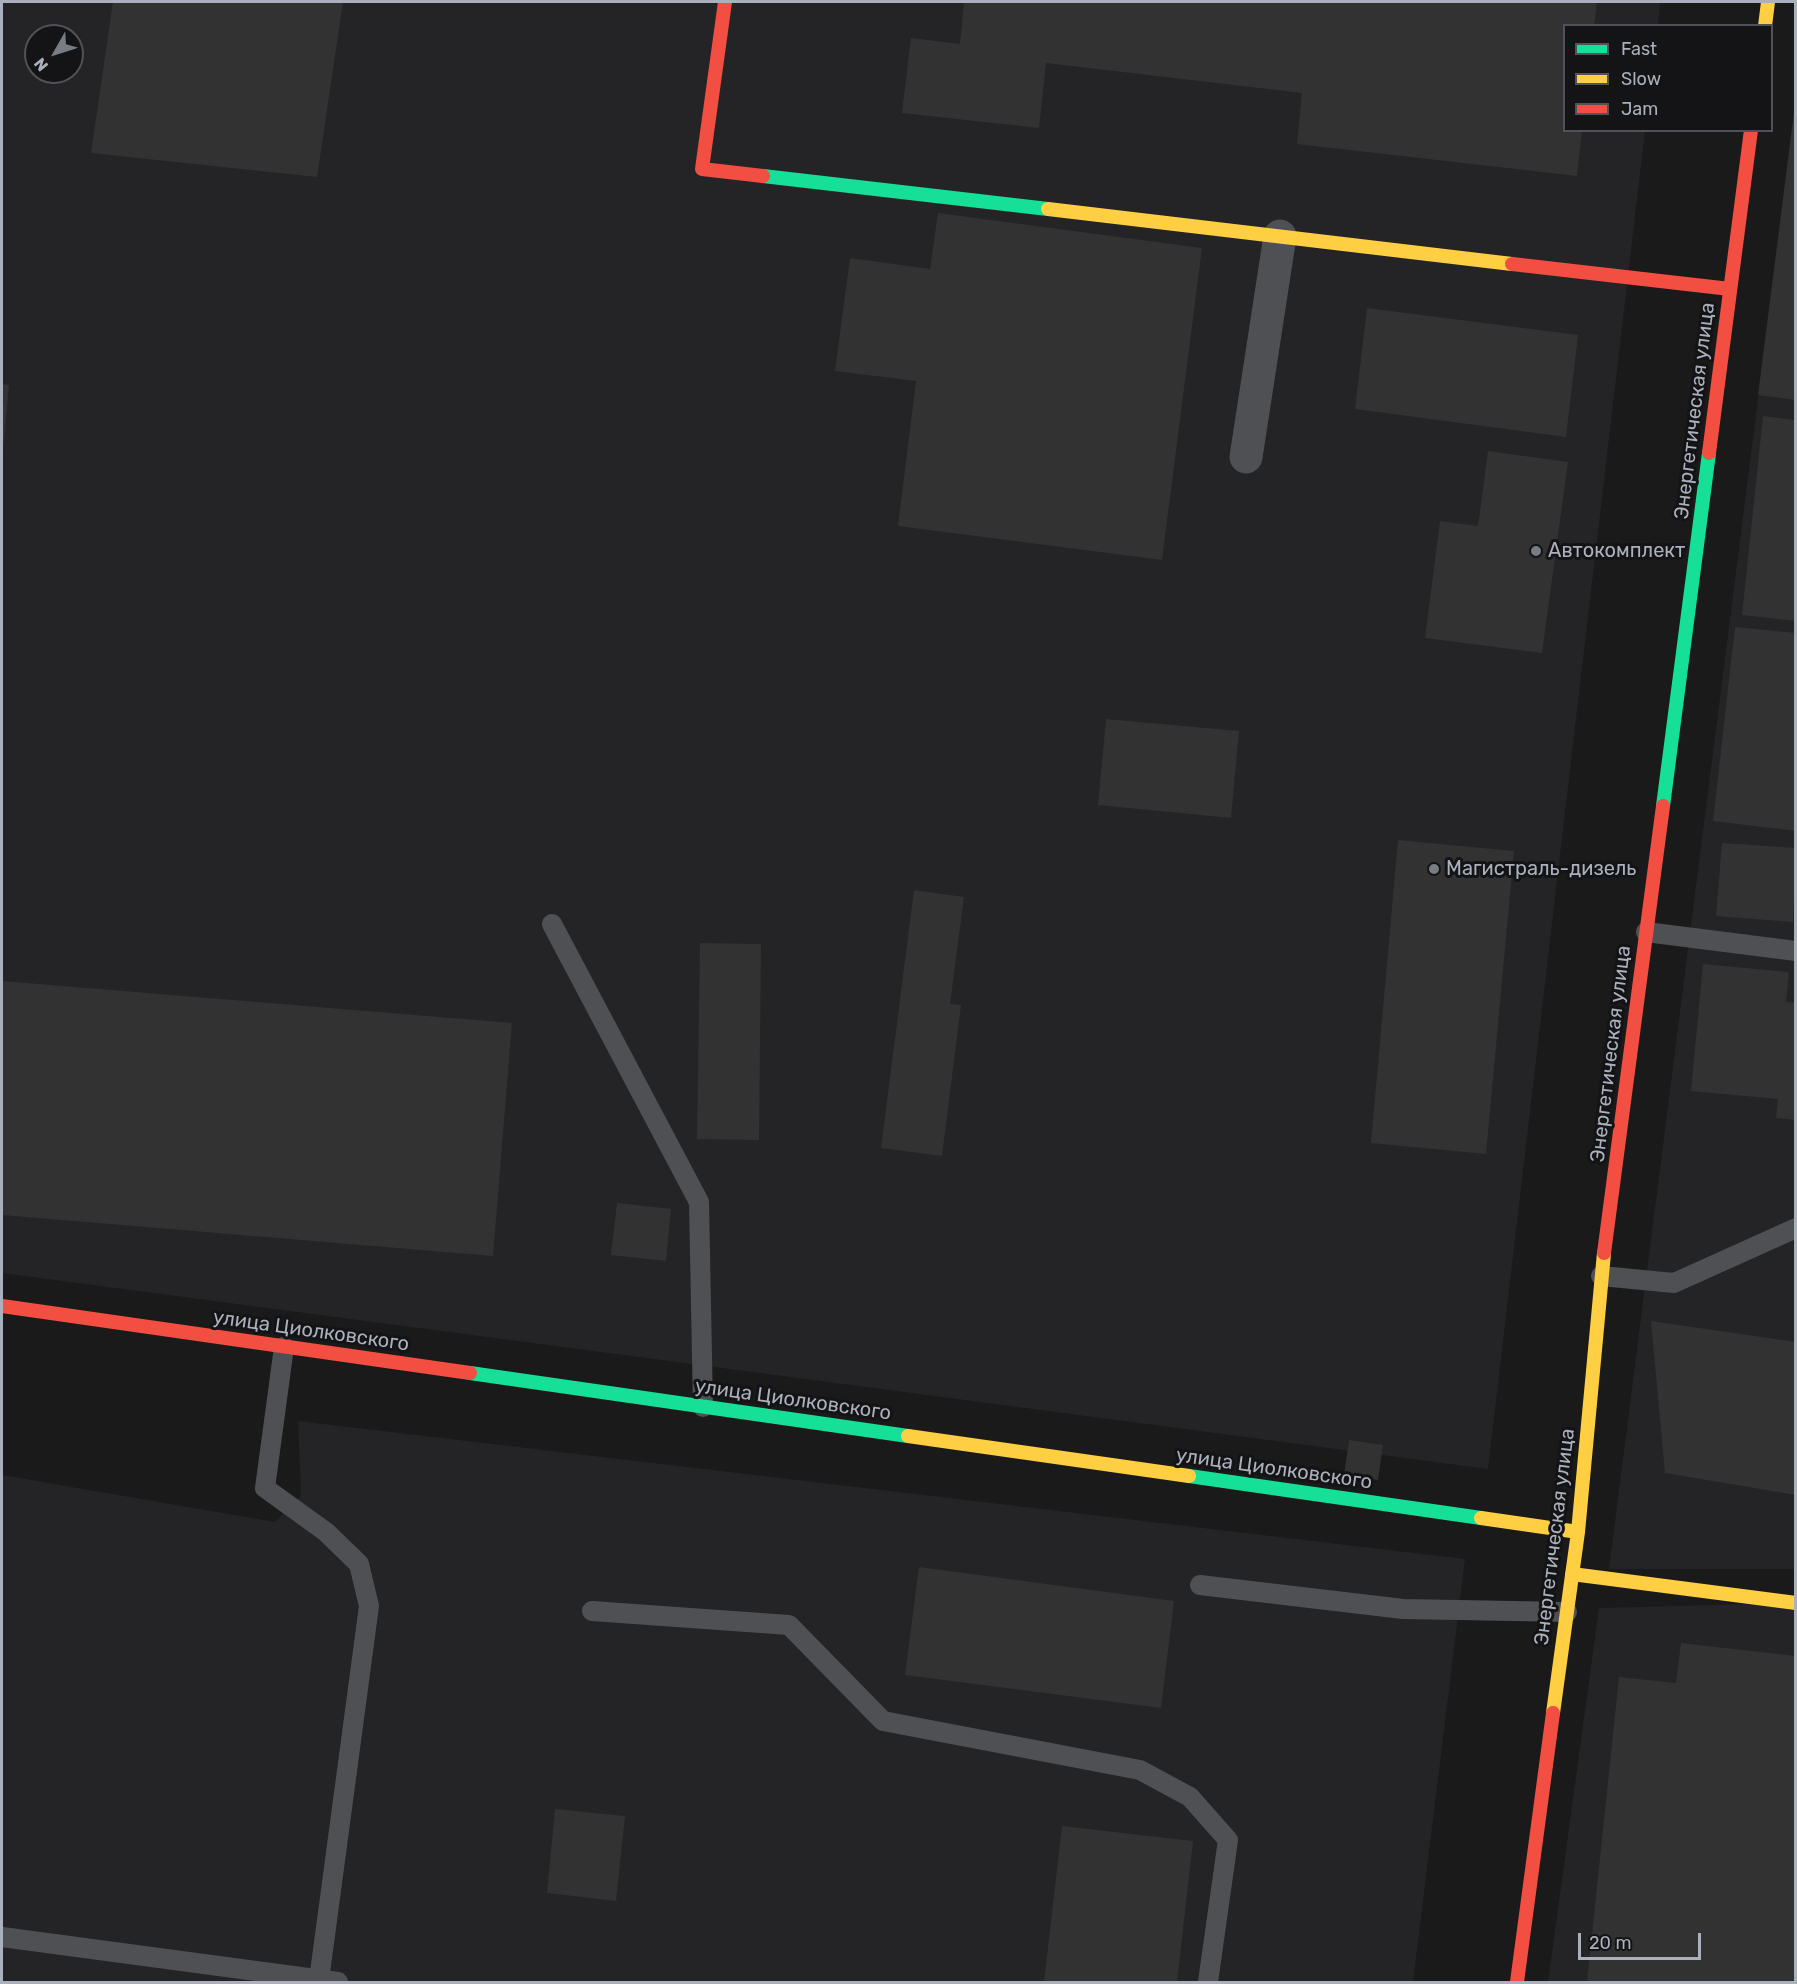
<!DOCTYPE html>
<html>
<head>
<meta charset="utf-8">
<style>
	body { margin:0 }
	#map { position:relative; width:1797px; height:1984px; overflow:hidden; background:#1a1a1a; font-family:Rubik,sans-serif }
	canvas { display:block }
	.frame { position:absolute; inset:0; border:3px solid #aab0bc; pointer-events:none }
	.legend { position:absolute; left:1563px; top:24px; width:210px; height:108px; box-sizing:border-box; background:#141416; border:2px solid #505258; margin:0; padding:8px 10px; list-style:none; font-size:18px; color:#aab0bc }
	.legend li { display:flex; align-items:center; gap:12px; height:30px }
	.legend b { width:30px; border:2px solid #505258 }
	.north { position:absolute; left:24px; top:24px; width:60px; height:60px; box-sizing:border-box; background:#141416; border:2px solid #505258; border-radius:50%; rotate:231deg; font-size:16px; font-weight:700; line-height:24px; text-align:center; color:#aab0bc }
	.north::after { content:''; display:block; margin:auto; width:21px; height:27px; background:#787c83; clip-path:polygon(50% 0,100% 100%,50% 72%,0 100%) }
	.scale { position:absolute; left:1578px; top:1933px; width:123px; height:27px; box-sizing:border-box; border:3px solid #aab0bc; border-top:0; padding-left:8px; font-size:18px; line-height:21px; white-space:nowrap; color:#aab0bc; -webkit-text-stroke:4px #141416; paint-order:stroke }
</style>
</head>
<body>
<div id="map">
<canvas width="1797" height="1984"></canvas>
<div class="frame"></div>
<ul class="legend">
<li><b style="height:8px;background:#16e098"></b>Fast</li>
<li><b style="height:8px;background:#ffcf43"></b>Slow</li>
<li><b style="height:8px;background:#f24e42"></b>Jam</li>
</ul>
<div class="north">N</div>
<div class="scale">20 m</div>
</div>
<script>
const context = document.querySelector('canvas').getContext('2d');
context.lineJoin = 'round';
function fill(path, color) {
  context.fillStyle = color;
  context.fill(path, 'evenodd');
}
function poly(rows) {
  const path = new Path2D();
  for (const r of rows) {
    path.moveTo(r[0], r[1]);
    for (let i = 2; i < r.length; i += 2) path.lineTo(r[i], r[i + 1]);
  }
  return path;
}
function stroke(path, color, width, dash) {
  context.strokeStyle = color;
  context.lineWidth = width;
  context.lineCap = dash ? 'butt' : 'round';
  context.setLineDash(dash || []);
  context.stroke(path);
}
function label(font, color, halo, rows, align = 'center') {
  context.font = font + ' Rubik,sans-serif';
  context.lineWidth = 6;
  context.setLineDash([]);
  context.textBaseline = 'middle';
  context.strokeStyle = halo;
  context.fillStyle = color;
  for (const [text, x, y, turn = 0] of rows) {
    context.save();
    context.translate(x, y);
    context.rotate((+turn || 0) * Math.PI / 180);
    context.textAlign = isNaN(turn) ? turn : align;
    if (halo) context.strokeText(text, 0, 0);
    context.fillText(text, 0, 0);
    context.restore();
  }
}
const built = poly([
	[2,2,1660,2,1658,25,1564,26,1564,130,1645,131,1488,1469,2,1273],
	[36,36,72,36,72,72,36,72],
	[1795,109,1795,1569,1609,1569],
	[298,1421,1465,1559,1413,1982,2,1982,2,1475,275,1522,301,1496],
	[1795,1603,1795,1982,1548,1982,1599,1608]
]);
const building = poly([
	[113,2,343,2,317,177,91,153],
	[964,2,1597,2,1594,26,1564,26,1564,130,1582,130,1577,176,1297,144,1302,93,1046,63,1039,128,902,113,911,38,960,44],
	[1794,112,1796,113,1796,400,1758,395],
	[938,213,1202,248,1162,560,898,526,916,381,835,371,850,258,930,269],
	[1367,308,1578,335,1566,437,1355,409],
	[2,384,9,385,3,450,2,450],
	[1763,416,1796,420,1796,621,1742,615],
	[1488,451,1568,462,1542,653,1425,638,1440,521,1478,526],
	[1735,627,1796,633,1796,831,1713,821],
	[1106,719,1239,731,1231,818,1098,805],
	[1398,840,1514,851,1486,1154,1371,1143],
	[1722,843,1796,848,1793,922,1716,916],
	[914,890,964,897,950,1004,961,1005,942,1156,881,1148],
	[700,943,761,944,759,1140,697,1139],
	[1703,964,1789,972,1786,1002,1796,1003,1796,1120,1776,1118,1778,1099,1691,1091],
	[2,981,512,1023,493,1256,2,1215],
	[617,1203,671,1209,666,1261,611,1255],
	[1651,1321,1796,1342,1796,1495,1665,1473],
	[1349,1440,1383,1445,1378,1480,1344,1475],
	[919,1567,1174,1601,1161,1708,905,1675],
	[1681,1643,1796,1656,1796,1982,1587,1982,1619,1677,1676,1683],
	[555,1809,625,1816,616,1901,547,1893],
	[1062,1826,1193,1841,1177,1982,1044,1982]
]);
const lane = poly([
	[552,924,699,1202,703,1407],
	[1646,932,1796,951],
	[1601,1276,1674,1283,1796,1228],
	[284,1347,265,1488,326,1532,359,1564,369,1606,319,1980],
	[1200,1585,1403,1609,1567,1612],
	[592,1611,789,1625,883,1721,1140,1770,1190,1797,1228,1840,1208,1982],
	[2,1937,338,1982]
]);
const street = poly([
	[1246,457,1280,236]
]);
const fast = poly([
	[763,176,1048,209],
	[1663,806,1709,453],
	[470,1373,908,1436],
	[1189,1476,1481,1518]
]);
const slow = poly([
	[1765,26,1768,2],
	[1048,209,1512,264],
	[908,1436,1189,1476],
	[1481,1518,1578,1532],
	[1572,1574,1796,1603],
	[1553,1713,1578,1532,1604,1253]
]);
const jam = poly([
	[725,2,702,169,763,176],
	[1512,264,1730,289],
	[1709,453,1751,130],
	[1604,1253,1663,806],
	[2,1306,470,1373],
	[1517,1982,1553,1713]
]);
const markers = [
	[1536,551,6,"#787c83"],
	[1434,869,6,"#787c83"]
];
const streetNames = [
	["Энергетическая улица",1695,411,-83],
	["Энергетическая улица",1611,1054,-83],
	["улица Циолковского",311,1331,8],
	["улица Циолковского",793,1400,8],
	["улица Циолковского",1274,1469,8],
	["Энергетическая улица",1555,1537,-83]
];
const poiNames = [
	["Автокомплект",1548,551],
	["Магистраль-дизель",1446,869]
];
fill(built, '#242426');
fill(building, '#323232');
stroke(lane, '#4e5053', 20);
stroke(street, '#4e5053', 33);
stroke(fast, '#16e098', 14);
stroke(slow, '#ffcf43', 14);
stroke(jam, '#f24e42', 14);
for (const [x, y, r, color] of markers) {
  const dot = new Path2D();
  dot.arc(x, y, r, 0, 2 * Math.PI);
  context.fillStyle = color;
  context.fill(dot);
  stroke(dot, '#141416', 2);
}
label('20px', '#aab0bc', '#141416', streetNames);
label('20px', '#aab0bc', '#141416', poiNames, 'left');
</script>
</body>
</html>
